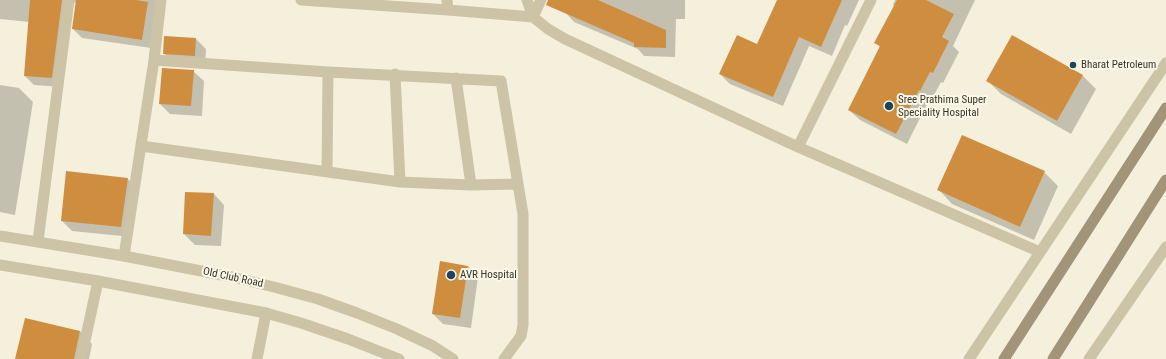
<!DOCTYPE html>
<html>
<head>
<meta charset="utf-8">
<style>
	body { margin:0 }
	canvas { display:block; background:#f4f0dc }
</style>
</head>
<body>
<canvas width="1166" height="359"></canvas>
<script>
const context = document.querySelector('canvas').getContext('2d');
context.lineJoin = 'round';
function fill(path, color) {
  context.fillStyle = color;
  context.fill(path, 'evenodd');
}
function poly(rows) {
  const path = new Path2D();
  for (const r of rows) {
    path.moveTo(r[0], r[1]);
    for (let i = 2; i < r.length; i += 2) path.lineTo(r[i], r[i + 1]);
  }
  return path;
}
function stroke(path, color, width, dash) {
  context.strokeStyle = color;
  context.lineWidth = width;
  context.lineCap = dash ? 'butt' : 'round';
  context.setLineDash(dash || []);
  context.stroke(path);
}
function label(font, color, halo, rows, align = 'center') {
  context.font = font + ' "Roboto Condensed",sans-serif';
  context.lineWidth = 4;
  context.setLineDash([]);
  context.textBaseline = 'middle';
  context.strokeStyle = halo;
  context.fillStyle = color;
  for (const [text, x, y, turn = 0] of rows) {
    context.save();
    context.translate(x, y);
    context.rotate((+turn || 0) * Math.PI / 180);
    context.textAlign = isNaN(turn) ? turn : align;
    if (halo) context.strokeText(text, 0, 0);
    context.fillText(text, 0, 0);
    context.restore();
  }
}
const shadow = poly([
	[0,0,159,0,151,48,82,38,73,29,76,2,73,4,61,87,34,85,25,76,29,22,0,19],
	[571,0,685,0,685,19,676,19,675,57,644,56,638,49,574,22,565,12],
	[779,0,859,0,847,26,845,25,832,56,809,46,783,106,730,84,720,74,759,46],
	[895,0,975,0,953,46,959,52,943,83,941,82,931,101,929,100,907,144,860,120,849,110,881,48,876,43,895,7,893,5],
	[196,39,206,49,205,66,174,64,164,53],
	[193,71,204,81,202,116,170,114,160,104],
	[1083,76,1096,89,1071,134,1001,94,987,80],
	[0,85,19,88,33,102,15,215,0,212],
	[67,172,128,179,138,190,132,237,72,231,62,221],
	[1044,172,1058,186,1034,240,952,204,939,190],
	[186,193,214,194,224,205,221,246,195,245,184,234],
	[468,266,478,277,471,328,443,324,433,314],
	[80,331,92,344,89,359,16,359]
]);
const building = poly([
	[30,0,62,0,52,78,24,76],
	[76,0,136,0,148,2,142,40,72,29],
	[548,0,598,0,666,30,666,48,634,47,634,43,546,5],
	[777,0,842,0,821,47,799,37,773,97,719,74,737,35,757,44],
	[897,0,926,0,954,14,942,37,949,41,933,73,930,72,920,91,919,90,896,134,848,110,880,46,874,43],
	[1012,35,1083,75,1057,121,986,81],
	[164,36,196,38,195,56,163,54],
	[162,68,194,70,191,106,159,104],
	[962,135,1045,171,1020,227,937,190],
	[66,171,128,178,121,227,61,221],
	[185,192,214,193,211,236,183,234],
	[440,261,468,266,460,318,432,314],
	[25,318,80,331,74,359,15,359]
]);
const minor = poly([
	[301,0,448,10,447,0],
	[527,0,533,17,548,29,565,39,798,147,1040,252],
	[448,10,533,17,541,0],
	[154,60,328,72,501,81,523,214,523,325,521,336,504,359],
	[395,74,400,182],
	[456,78,471,185],
	[141,146,400,182,471,185,518,184],
	[798,147,871,0],
	[327,171,328,72],
	[38,241,69,0],
	[124,256,154,60,161,0],
	[81,359,98,281],
	[257,359,266,313],
	[969,359,1166,63],
	[1089,359,1166,247]
]);
const tertiary = poly([
	[0,236,124,256,232,277,274,287,318,299,357,313,397,329,433,346,453,359],
	[0,265,98,281,266,313,301,323,348,339,399,359]
]);
const secondary = poly([
	[1004,359,1166,108],
	[1053,359,1166,180]
]);
const markers = [
	[1073,65,4,"#1a455e"],
	[889,106,5,"#1a455e"],
	[451,275,5,"#1a455e"]
];
const poiNames = [
	["Bharat Petroleum",1081,65],
	["Sree Prathima Super",898,100],
	["Speciality Hospital",898,113],
	["AVR Hospital",460,275]
];
const streetNames = [
	["Old Club Road",233,278,12]
];
fill(shadow, '#0003');
fill(building, '#cf8e3f');
stroke(minor, '#cdc4a7', 11);
stroke(tertiary, '#cdc4a7', 11);
stroke(secondary, '#a19478', 11);
for (const [x, y, r, color] of markers) {
  const dot = new Path2D();
  dot.arc(x, y, r, 0, 2 * Math.PI);
  context.fillStyle = color;
  context.fill(dot);
  stroke(dot, '#fbf8e9', 1.5);
}
label('11px', '#393328', '#fbf8e9', poiNames, 'left');
label('11px', '#393328', '#fbf8e9', streetNames);
</script>
</body>
</html>
